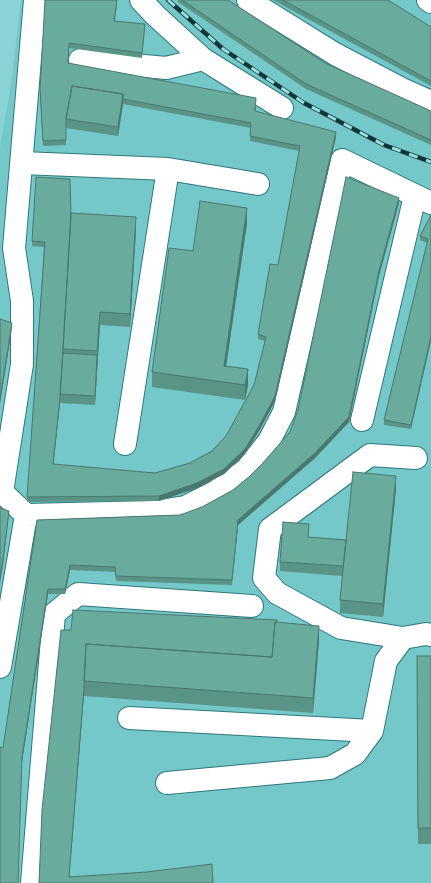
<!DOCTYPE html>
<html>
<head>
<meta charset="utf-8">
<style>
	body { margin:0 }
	canvas { display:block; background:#8ad3d5 }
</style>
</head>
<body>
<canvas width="431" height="883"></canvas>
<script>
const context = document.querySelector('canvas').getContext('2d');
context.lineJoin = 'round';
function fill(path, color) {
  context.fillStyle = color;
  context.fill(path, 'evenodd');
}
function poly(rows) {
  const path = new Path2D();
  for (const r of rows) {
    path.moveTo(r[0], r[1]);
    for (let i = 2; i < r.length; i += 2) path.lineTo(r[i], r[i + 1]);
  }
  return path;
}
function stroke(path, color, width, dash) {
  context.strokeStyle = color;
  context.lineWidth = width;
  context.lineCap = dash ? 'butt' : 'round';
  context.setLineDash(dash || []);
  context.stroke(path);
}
const built = poly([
	[21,0,431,0,431,883,0,883,0,148,11,83]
]);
const minor = poly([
	[35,0,14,248,22,301,22,364,2,492,26,515,153,512,185,507,215,492,246,470,269,441,284,412,342,160,431,203],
	[141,0,155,15,203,59,282,108],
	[248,0,335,54,402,89,431,102],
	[428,0,431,2],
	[80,60,166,68,203,59],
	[22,163,168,169,125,444],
	[168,169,258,184],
	[362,420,415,196],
	[403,638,341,628,277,593,264,578,270,529,370,455,416,458],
	[0,667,26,515],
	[129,718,372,731],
	[167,783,330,768,355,754,372,731,386,661,403,638,426,634,431,635],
	[32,883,54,614,78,594,252,606]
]);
const rail = poly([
	[168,0,223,49,304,103,384,145,431,162]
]);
const wall = poly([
	[45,0,117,3,115,21,145,29,142,58,69,48,68,64,256,103,256,111,336,137,275,401,259,431,245,454,224,474,197,488,159,501,27,502,44,247,32,246,32,241,71,215,136,230,130,327,100,325,95,405,60,403,53,464,155,473,190,463,212,451,226,436,254,385,265,341,258,339,258,334,278,265,299,151,250,141,251,128,123,104,118,136,66,128,66,145,43,146,40,94],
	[178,0,228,0,325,63,431,111,431,145,306,89,178,2],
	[273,0,388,0,431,27,431,86],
	[399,203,379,276,349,422,315,458,238,525,232,585,116,581,115,572,70,570,65,594,48,594,22,762,3,748,37,520,180,515,202,507,233,490,250,476,262,464,290,432],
	[431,215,411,429,384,425,384,420,427,243,420,240,420,236],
	[247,223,226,366,248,385,245,400,152,387,152,372,193,251],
	[396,489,383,617,340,613,340,600,342,576,280,571,280,562,309,537,346,540],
	[277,623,319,641,313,713,84,696,84,693,69,877,213,883,39,883,61,630],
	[417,656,431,656,431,844,418,844]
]);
const shadedWall = poly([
	[123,94,123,104,118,136,118,127],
	[336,132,336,137,275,401,259,431,245,454,224,474,197,488,159,501,159,496,245,449],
	[399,198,399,203,379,276,349,422,315,458,238,525,232,585,238,520,315,453,379,271],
	[247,208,247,223,224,381,224,366],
	[136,217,136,230,130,327,130,314],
	[100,312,100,325,95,405,95,396],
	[12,323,12,328,0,404,0,399],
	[431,336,431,341,411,429,411,425],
	[248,369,248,385,245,400,245,385],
	[60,398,60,403,53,469,53,464],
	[396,476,396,489,383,617,383,604],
	[9,511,3,565,0,583,0,578],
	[70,565,70,570,65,594,65,589],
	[48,589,48,594,22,762,22,757],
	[319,626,319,641,313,713,313,698],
	[84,688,84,693,69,882,69,877]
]);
const building = poly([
	[45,0,117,0,114,21,145,24,142,53,69,43,68,63,256,98,255,111,336,132,275,396,259,426,245,449,224,469,197,483,159,496,27,497,45,242,32,241,36,177,70,179,71,215,60,398,53,464,155,473,190,463,212,451,226,436,254,385,266,337,258,334,270,264,278,265,300,146,250,136,251,123,123,99,123,94,72,86,66,119,66,140,43,141,40,89,45,0],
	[182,0,228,0,325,63,431,111,431,140,306,84,182,0],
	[283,0,388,0,431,27,431,81,283,0],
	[72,86,123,94,118,127,66,119,72,86],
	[346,177,399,198,379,271,349,417,315,453,238,520,232,580,116,576,115,567,70,565,65,589,48,589,22,757,18,883,0,883,0,747,3,748,37,520,180,515,202,507,233,490,250,476,262,464,290,432,298,410,346,177],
	[200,201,247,208,224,366,248,369,245,385,152,372,169,248,193,251,200,201],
	[71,213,136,217,130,314,100,312,97,351,63,349,71,213],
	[431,215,431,336,411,425,384,420,428,239,420,236,431,215],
	[0,319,12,323,0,399,0,319],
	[63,353,97,355,95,396,60,394,63,353],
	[353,472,396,476,383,604,340,600,353,472],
	[0,508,9,511,3,560,0,578,0,508],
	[283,522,309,524,308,537,346,540,343,566,280,562,283,522],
	[73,610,277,620,277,623,275,622,272,657,86,644,84,688,69,877,147,872,212,864,213,883,39,883,42,810,61,630,71,630,73,610],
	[275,622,319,626,313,698,84,681,86,644,272,657,275,622],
	[417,656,431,656,431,828,418,828,417,656]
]);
fill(built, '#74c8ca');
stroke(minor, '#2d787a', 24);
stroke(minor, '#fff', 22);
stroke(rail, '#123637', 4.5);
stroke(rail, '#97e0e2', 3, [9]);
fill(wall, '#5a9487');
fill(shadedWall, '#4a786e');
fill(building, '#69ac9d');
stroke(building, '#4a786e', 1);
</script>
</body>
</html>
